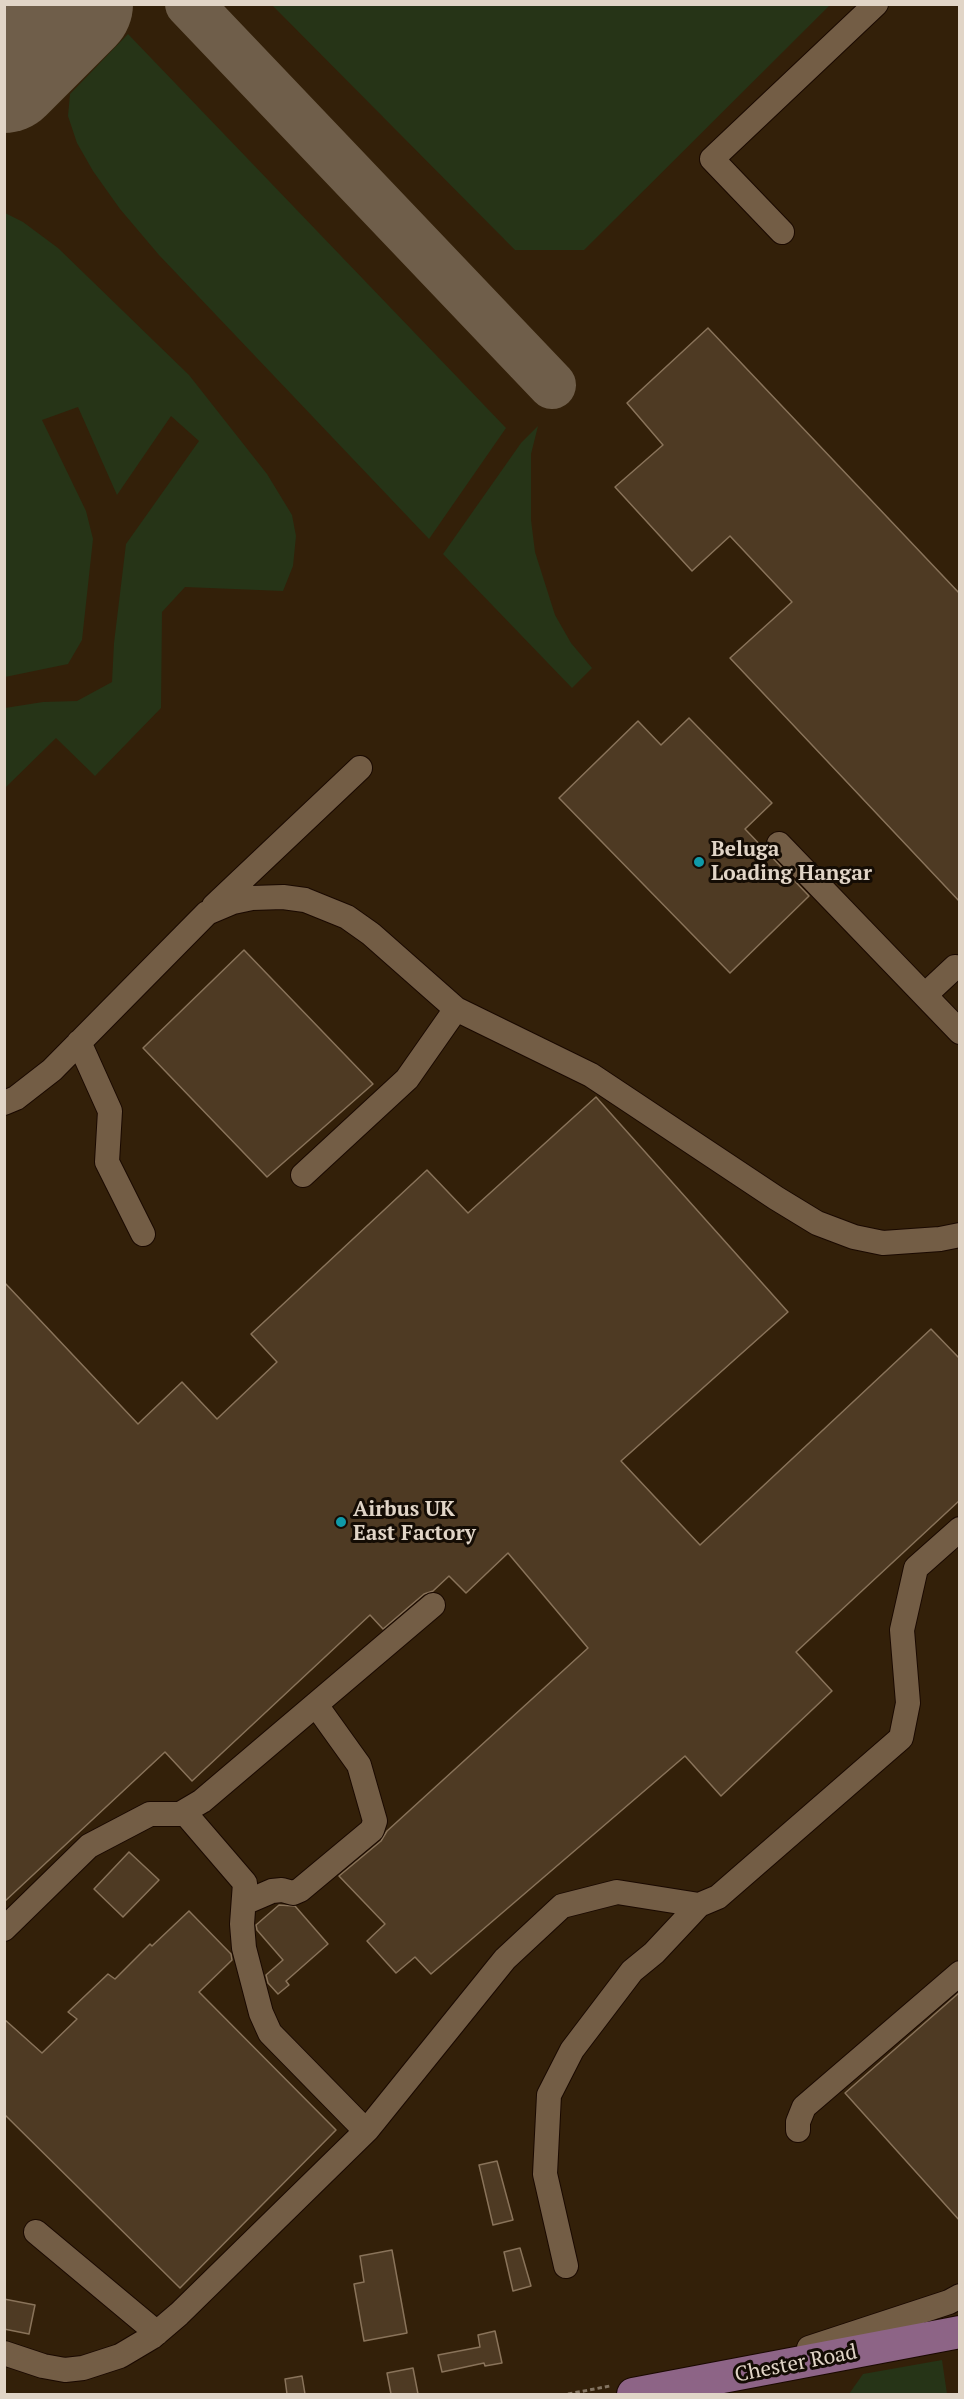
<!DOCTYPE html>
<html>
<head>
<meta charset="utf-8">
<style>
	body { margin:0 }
	#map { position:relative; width:964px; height:2399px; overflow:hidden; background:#332009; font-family:"PT Serif",serif }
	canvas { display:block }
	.frame { position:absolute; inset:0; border:6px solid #e1d5c7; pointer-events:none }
</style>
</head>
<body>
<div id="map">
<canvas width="964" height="2399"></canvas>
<div class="frame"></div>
</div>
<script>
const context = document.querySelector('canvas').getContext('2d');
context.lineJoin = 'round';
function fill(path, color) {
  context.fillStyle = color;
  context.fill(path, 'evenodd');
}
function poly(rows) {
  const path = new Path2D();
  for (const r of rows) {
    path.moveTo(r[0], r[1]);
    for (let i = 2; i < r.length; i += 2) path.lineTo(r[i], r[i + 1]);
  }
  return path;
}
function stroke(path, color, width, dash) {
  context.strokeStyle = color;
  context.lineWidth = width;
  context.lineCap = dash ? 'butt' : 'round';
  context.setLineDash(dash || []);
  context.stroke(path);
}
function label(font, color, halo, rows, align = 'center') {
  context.font = font + ' "PT Serif",serif';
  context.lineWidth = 6;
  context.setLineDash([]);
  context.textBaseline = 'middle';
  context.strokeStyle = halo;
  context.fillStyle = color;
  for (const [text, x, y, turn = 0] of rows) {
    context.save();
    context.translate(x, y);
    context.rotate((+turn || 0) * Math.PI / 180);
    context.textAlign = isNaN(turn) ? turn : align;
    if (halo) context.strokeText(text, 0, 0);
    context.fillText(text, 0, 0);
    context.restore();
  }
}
const green = poly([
	[272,5,830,5,584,250,515,250],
	[128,34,506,428,429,539,159,255,120,209,93,171,77,143,68,116,70,94],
	[5,213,23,222,58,248,189,375,267,474,292,515,296,536,293,566,283,591,185,587,162,612,161,708,95,776,56,738,5,788,5,708,43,702,77,701,112,682,114,643,126,544,199,441,171,416,117,495,78,407,42,420,86,511,93,539,82,640,68,664,5,677],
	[538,426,531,454,531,520,535,552,555,615,571,643,592,668,572,688,443,554,521,443],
	[942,2360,947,2394,849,2394,863,2374]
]);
const taxiway = poly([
	[189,4,552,385]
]);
const runway = poly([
	[4,74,74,4]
]);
const building = poly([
	[708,328,960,594,960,902,730,658,792,602,730,536,692,571,615,487,663,445,627,403,708,328],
	[689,718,772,803,745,829,809,896,730,973,559,798,638,721,661,745,689,718],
	[244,950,373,1084,267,1177,143,1048,244,950],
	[596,1097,788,1312,621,1461,700,1545,931,1329,960,1359,960,1500,796,1652,832,1691,721,1796,685,1756,431,1974,415,1957,396,1973,367,1941,385,1924,339,1876,381,1841,387,1831,588,1648,508,1553,466,1593,449,1576,433,1591,424,1594,383,1629,370,1615,192,1781,165,1752,4,1902,4,1282,138,1424,182,1382,217,1419,277,1362,251,1334,427,1170,468,1213,596,1097],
	[129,1852,159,1880,123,1917,94,1889,129,1852],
	[279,1905,295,1906,328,1944,286,1981,289,1985,278,1994,268,1983,266,1975,283,1960,257,1930,256,1925,279,1905],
	[189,1911,231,1954,232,1960,199,1992,336,2130,180,2288,4,2114,4,2019,42,2053,77,2019,68,2012,108,1974,115,1979,150,1944,152,1946,189,1911],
	[960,1992,960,2221,845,2093,960,1992],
	[497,2161,513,2220,493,2225,479,2165,497,2161],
	[520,2248,531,2286,513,2291,504,2252,520,2248],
	[392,2250,407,2333,364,2341,354,2284,364,2282,360,2256,392,2250],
	[4,2299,35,2305,29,2334,4,2329,4,2299],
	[495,2331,502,2363,485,2366,484,2363,442,2372,438,2355,480,2347,478,2335,495,2331],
	[413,2368,418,2394,391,2394,387,2373,413,2368],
	[302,2376,305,2394,287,2394,285,2379,302,2376]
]);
const path = poly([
	[568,2394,610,2386]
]);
const minor = poly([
	[782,232,712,159,876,4],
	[779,844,960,1032],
	[214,906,360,768],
	[925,995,955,967],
	[79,1042,110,1111,107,1162,143,1234],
	[4,1103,16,1098,52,1070,207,913,233,902,252,898,283,897,305,900,347,917,371,934,456,1009,591,1075,776,1198,817,1223,854,1237,883,1243,940,1239,960,1235],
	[303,1175,407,1079,456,1009],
	[184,1812,245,1883,242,1924,244,1948,261,2013,270,2033,366,2131],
	[244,1903,272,1891,282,1890,293,1893,300,1890,372,1830,375,1821,359,1765,316,1705],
	[4,1929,89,1846,150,1814,180,1814,202,1801,433,1605],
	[798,2130,798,2122,804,2107,960,1973],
	[36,2232,157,2333],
	[566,2266,545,2174,549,2095,572,2050,632,1971,654,1953,699,1905],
	[809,2348,949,2302,960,2296],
	[4,2353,43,2366,65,2370,83,2368,120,2356,152,2337,179,2314,367,2130,505,1959,562,1906,617,1892,699,1905,718,1897,901,1738,908,1703,902,1630,916,1568,960,1529]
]);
const major = poly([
	[633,2394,960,2332]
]);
const markers = [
	[699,862,6,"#0f9aa8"],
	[341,1522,6,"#0f9aa8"]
];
const poiNames = [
	["Beluga",711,850],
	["Loading Hangar",711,874],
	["Airbus UK",353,1510],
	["East Factory",353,1534]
];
const streetNames = [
	["Chester Road",796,2364,-11]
];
fill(green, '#263417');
stroke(taxiway, '#6f5e4a', 48);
stroke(runway, '#6f5e4a', 118);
fill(building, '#4e3a23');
stroke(building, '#89735a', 1.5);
stroke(minor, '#1a0900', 26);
stroke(major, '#1a0900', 34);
stroke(path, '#847461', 3, [4.5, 3]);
stroke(minor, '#735d45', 24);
stroke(major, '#8d6486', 32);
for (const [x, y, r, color] of markers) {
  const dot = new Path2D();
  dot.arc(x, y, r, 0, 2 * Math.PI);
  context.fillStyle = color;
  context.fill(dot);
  stroke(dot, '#140c04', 2);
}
label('bold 21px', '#e1d5c7', '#140c04', poiNames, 'left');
label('21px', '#e1d5c7', '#140c04', streetNames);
</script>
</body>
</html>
